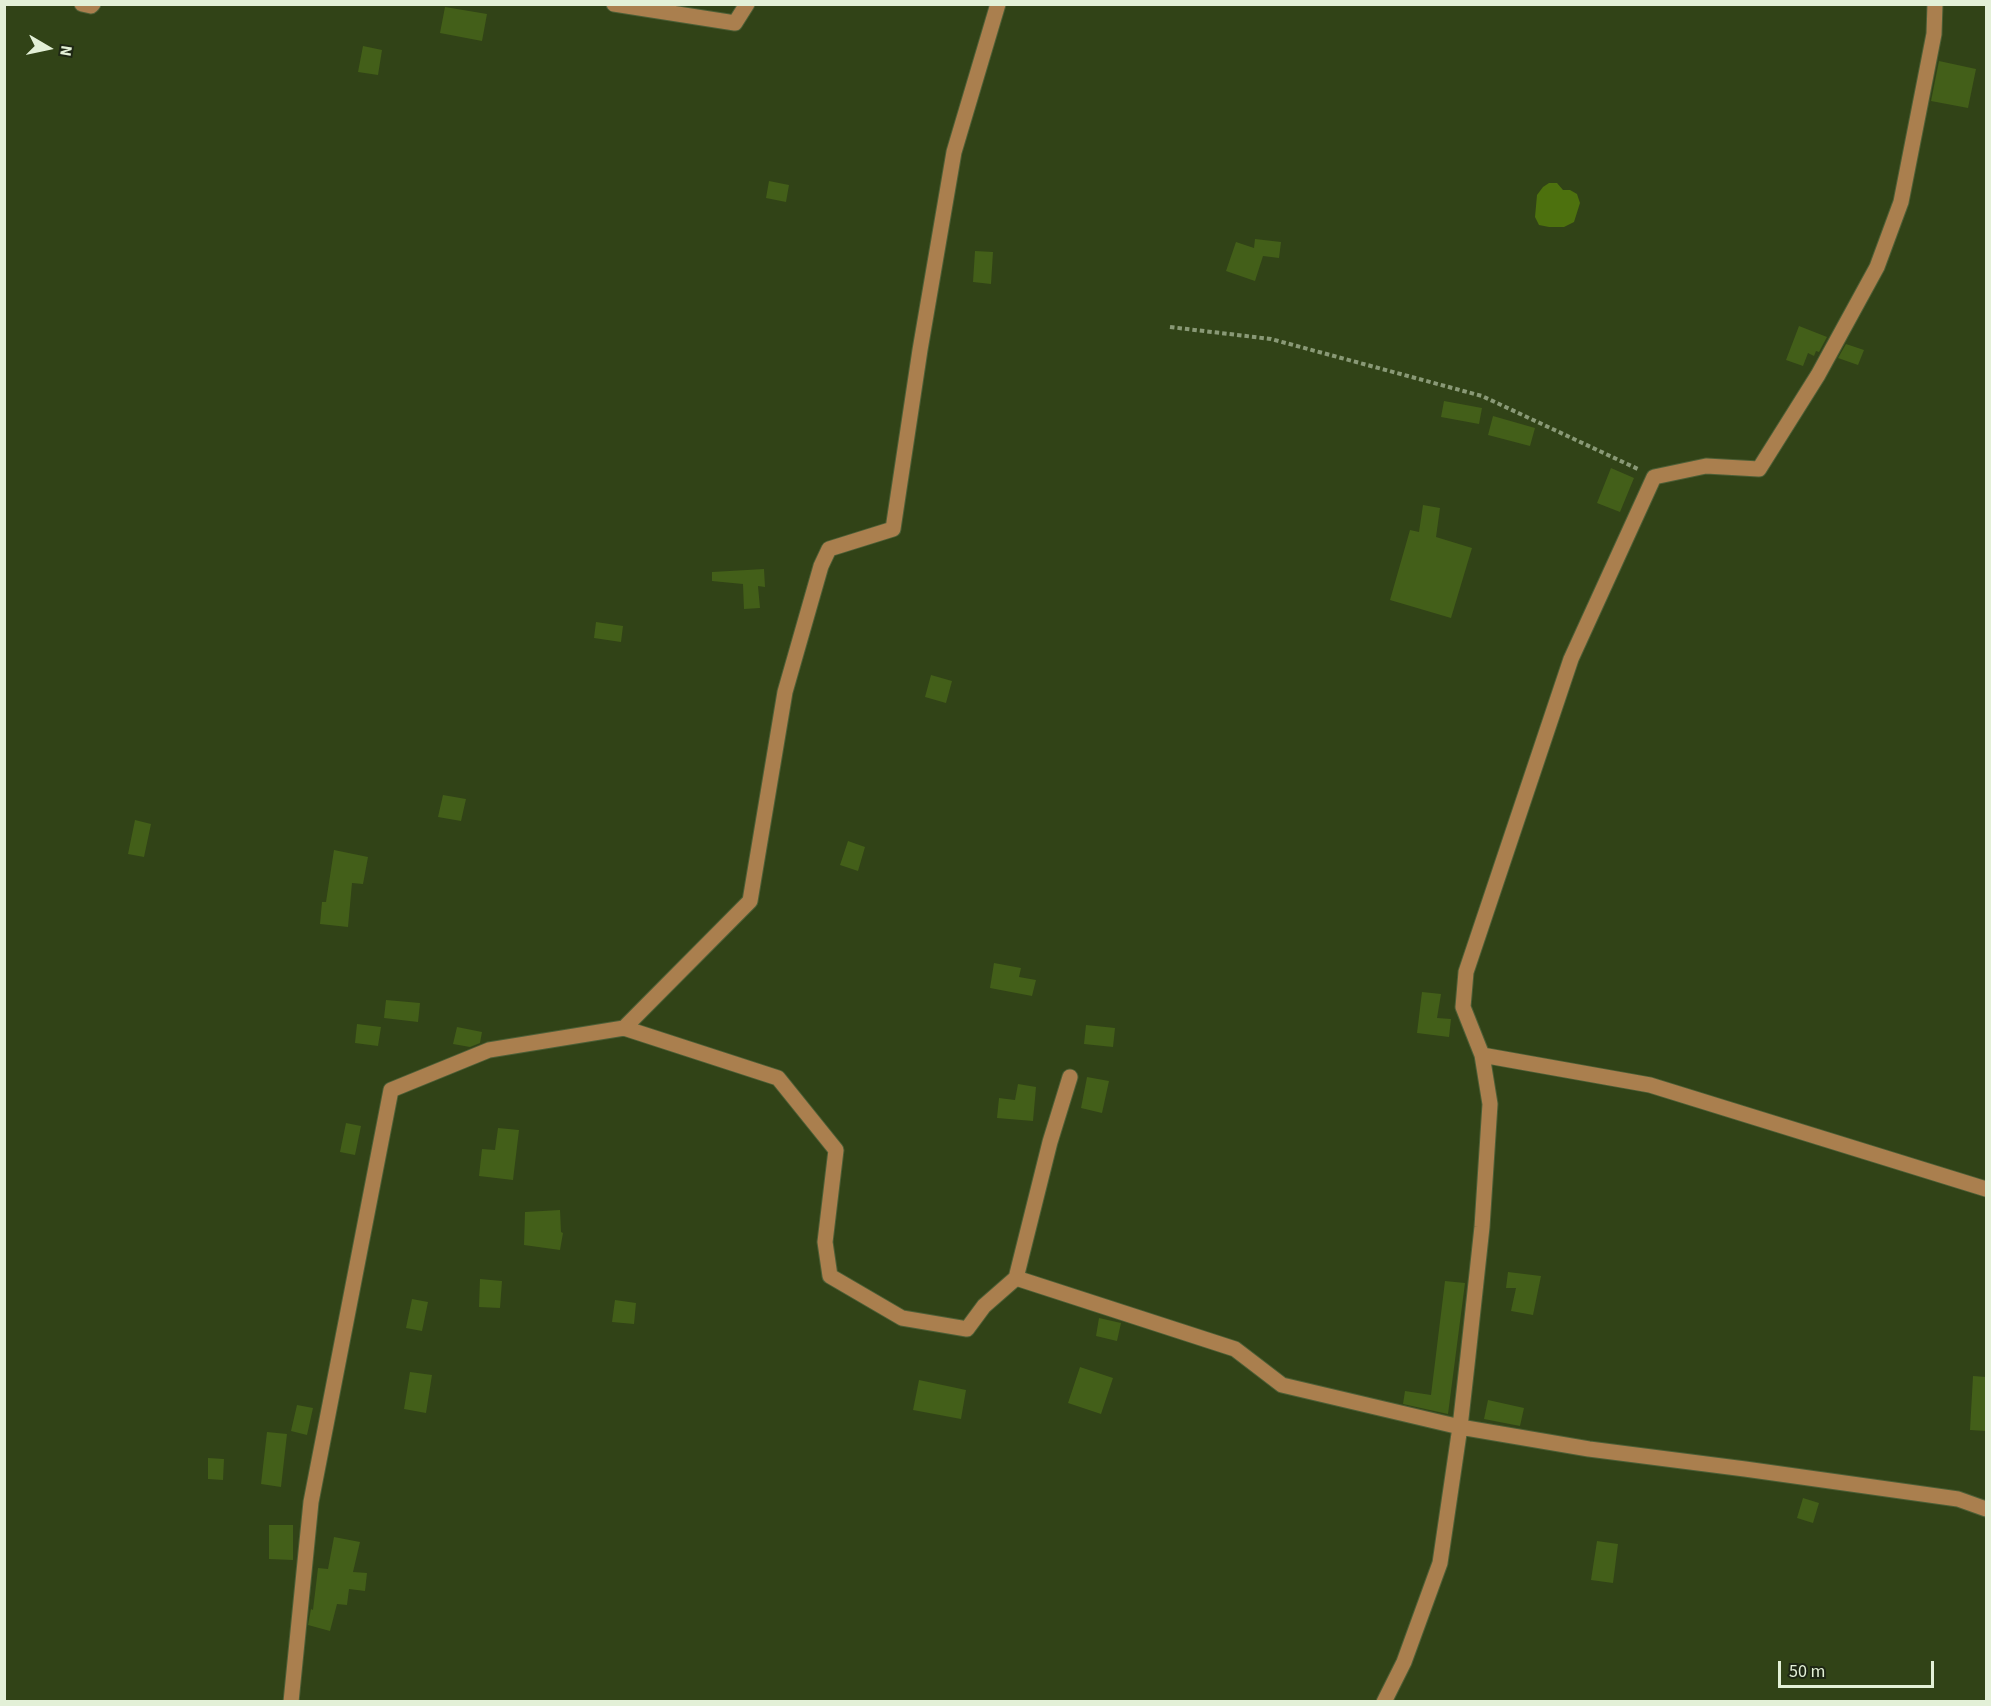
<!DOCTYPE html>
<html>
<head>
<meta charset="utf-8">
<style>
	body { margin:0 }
	#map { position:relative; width:1991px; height:1706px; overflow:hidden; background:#314317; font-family:"Source Sans 3",sans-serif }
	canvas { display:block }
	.frame { position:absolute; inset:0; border:6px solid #e3f0d7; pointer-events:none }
	.north { position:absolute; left:18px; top:18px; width:60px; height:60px; -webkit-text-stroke:4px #1e2714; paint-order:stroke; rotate:99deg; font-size:16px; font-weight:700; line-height:24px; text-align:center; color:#e3f0d7 }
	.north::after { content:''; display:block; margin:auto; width:21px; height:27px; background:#e3f0d7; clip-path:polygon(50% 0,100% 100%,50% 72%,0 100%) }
	.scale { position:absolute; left:1778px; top:1661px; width:156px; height:27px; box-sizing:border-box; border:3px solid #e3f0d7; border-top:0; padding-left:8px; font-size:18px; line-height:21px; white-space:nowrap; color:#e3f0d7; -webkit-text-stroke:4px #1e2714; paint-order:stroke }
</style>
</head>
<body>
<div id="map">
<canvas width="1991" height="1706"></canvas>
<div class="frame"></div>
<div class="north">N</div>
<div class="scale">50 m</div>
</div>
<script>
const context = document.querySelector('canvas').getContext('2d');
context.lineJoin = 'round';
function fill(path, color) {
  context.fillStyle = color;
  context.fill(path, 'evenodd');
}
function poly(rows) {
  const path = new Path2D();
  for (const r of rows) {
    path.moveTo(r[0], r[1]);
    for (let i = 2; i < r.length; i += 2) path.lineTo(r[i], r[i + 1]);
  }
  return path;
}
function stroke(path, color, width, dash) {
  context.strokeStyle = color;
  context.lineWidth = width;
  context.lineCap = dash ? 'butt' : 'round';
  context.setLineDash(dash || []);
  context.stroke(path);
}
const water = poly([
	[1549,183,1557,183,1563,190,1570,190,1577,194,1580,203,1574,222,1564,227,1549,227,1539,225,1535,217,1537,195,1543,187]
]);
const building = poly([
	[445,7,487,14,482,41,440,33],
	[363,46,382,50,378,75,358,72],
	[1939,61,1976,69,1968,108,1931,101],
	[769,181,789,185,786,202,766,198],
	[1255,239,1281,242,1279,258,1263,256,1255,281,1226,271,1236,242,1254,248],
	[975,251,993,252,991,284,973,282],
	[1799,326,1827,337,1819,352,1816,351,1814,356,1808,353,1803,366,1786,360],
	[1846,344,1864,350,1858,365,1838,358],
	[1444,401,1482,408,1479,424,1441,417],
	[1493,416,1535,428,1530,446,1488,435],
	[1611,468,1634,478,1620,512,1597,503],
	[1423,505,1440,508,1436,537,1472,548,1451,618,1390,600,1410,530,1419,532],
	[764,569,765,587,758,586,760,608,744,609,743,584,712,581,712,572],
	[596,622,623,626,621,642,594,638],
	[931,675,952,681,946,703,925,697],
	[443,795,466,799,461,821,438,817],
	[135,820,151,824,144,857,128,854],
	[848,841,865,847,858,871,840,865],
	[334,850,368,857,363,884,352,883,348,927,320,924,322,902,326,902],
	[994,963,1021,968,1019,977,1036,980,1032,996,990,988],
	[1422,992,1441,994,1437,1018,1451,1019,1449,1037,1417,1033],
	[386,1000,420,1003,418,1022,384,1018],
	[357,1024,381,1027,378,1046,355,1043],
	[1086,1025,1115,1028,1113,1047,1084,1044],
	[457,1027,482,1032,480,1043,470,1047,453,1044],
	[1087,1077,1109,1081,1102,1113,1081,1108],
	[1018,1084,1036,1087,1033,1121,997,1118,999,1098,1015,1100],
	[346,1123,361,1126,355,1155,340,1152],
	[498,1128,519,1130,513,1180,479,1176,482,1149,495,1150],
	[560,1210,561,1232,563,1233,560,1250,524,1245,525,1212],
	[1508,1272,1541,1276,1533,1315,1511,1311,1516,1288,1506,1288],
	[480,1279,502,1281,500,1308,479,1307],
	[1445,1281,1465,1283,1448,1414,1403,1404,1405,1391,1431,1395],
	[412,1299,428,1302,422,1331,406,1328],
	[615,1300,636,1303,634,1324,612,1322],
	[1099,1318,1121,1323,1117,1341,1096,1336],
	[1080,1367,1113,1378,1101,1414,1068,1403],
	[410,1372,432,1375,426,1413,404,1409],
	[1973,1376,1986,1377,1986,1431,1970,1430],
	[919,1380,966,1390,961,1419,913,1410],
	[1488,1400,1524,1408,1520,1426,1484,1419],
	[297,1405,313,1408,307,1435,291,1431],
	[267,1432,287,1434,281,1487,261,1484],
	[208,1458,224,1459,223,1480,208,1479],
	[1803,1498,1819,1503,1813,1523,1797,1518],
	[269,1525,293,1525,293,1560,269,1559],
	[334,1537,360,1542,353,1572,367,1573,365,1591,349,1589,347,1605,337,1604,330,1631,308,1625,311,1609,313,1610,318,1568,328,1569],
	[1597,1541,1618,1544,1613,1583,1591,1580]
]);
const path = poly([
	[1170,327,1271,339,1482,396,1640,470]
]);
const minor = poly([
	[82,4,91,6,93,4],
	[614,4,735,23,747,4],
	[624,1028,778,1078,836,1150,825,1242,830,1276,902,1318,967,1329,984,1306,1016,1278,1235,1349,1282,1385,1460,1427,1589,1449,1745,1469,1958,1499,1986,1509],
	[1482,1055,1650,1085,1986,1189],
	[1016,1278,1050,1142,1070,1077],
	[291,1702,311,1502,391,1090,489,1050,624,1028,750,901,785,692,821,566,829,549,893,529,920,350,954,152,998,4],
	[1384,1702,1404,1662,1440,1563,1460,1427,1468,1356,1482,1227,1490,1104,1482,1055,1463,1007,1466,972,1571,659,1654,477,1706,466,1759,469,1818,375,1877,267,1901,202,1934,34,1935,4]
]);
fill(water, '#4d710e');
fill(building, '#435f19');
stroke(minor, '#4d5f36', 17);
stroke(path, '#899976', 4, [4.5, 3]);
stroke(minor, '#aa7f4e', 15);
</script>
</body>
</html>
